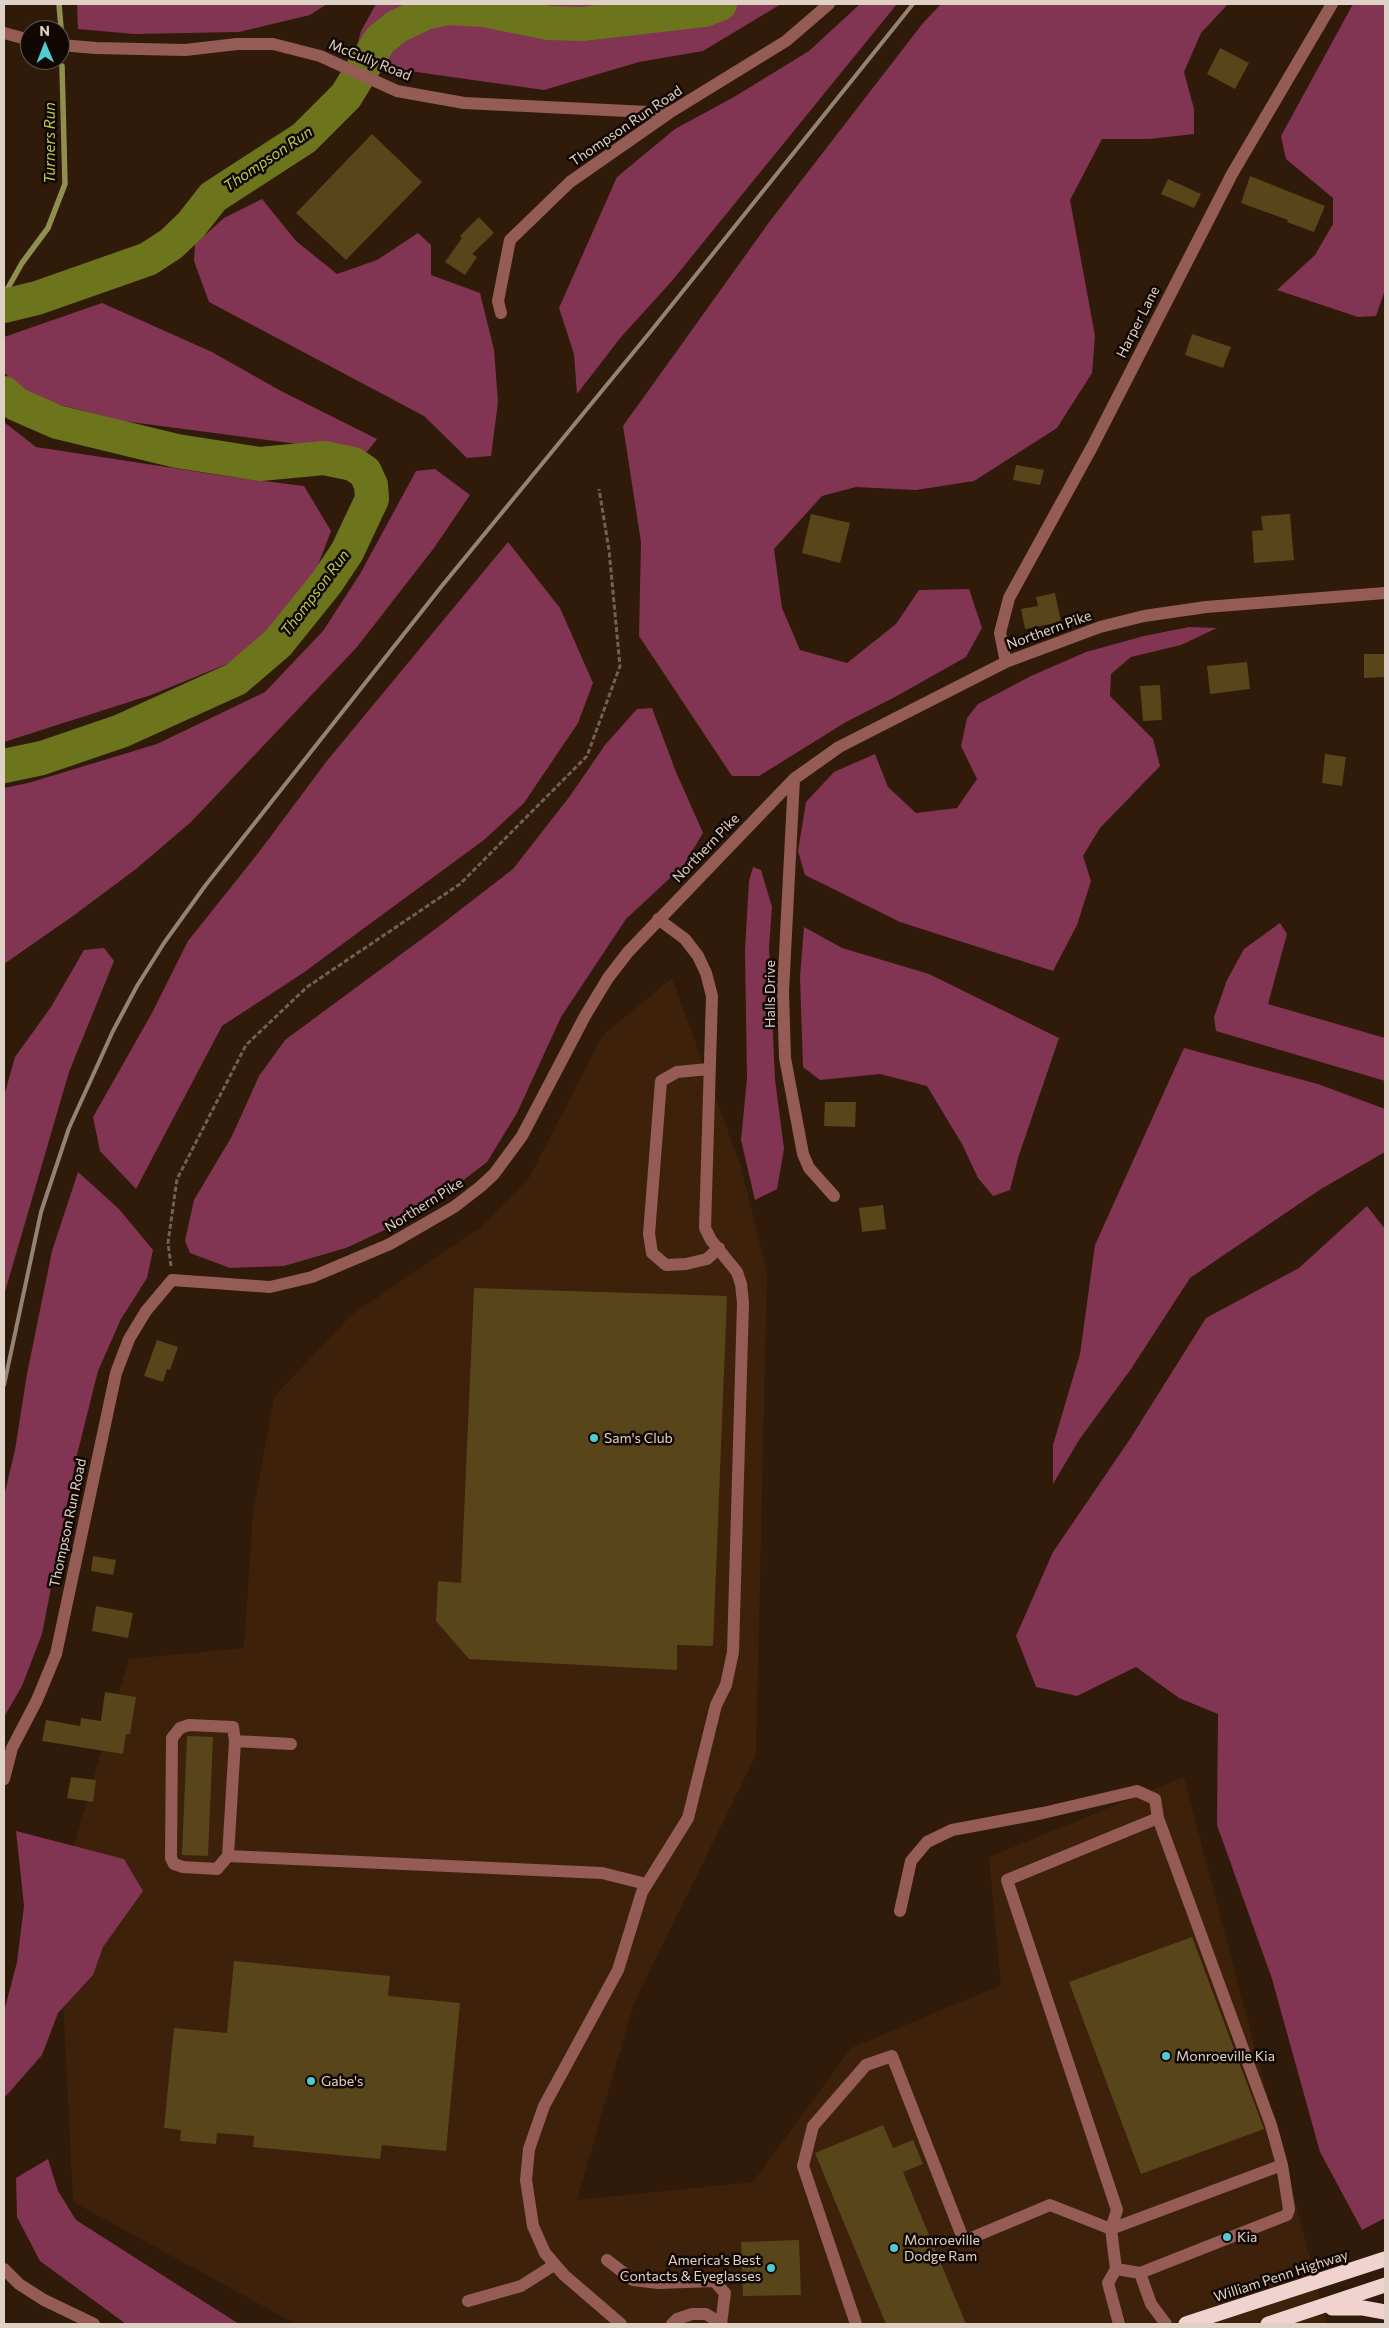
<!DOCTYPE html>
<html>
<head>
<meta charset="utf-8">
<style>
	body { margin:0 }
	#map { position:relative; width:1389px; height:2328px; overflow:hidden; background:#301a09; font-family:Commissioner,sans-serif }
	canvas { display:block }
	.frame { position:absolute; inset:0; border:5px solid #e0d1c6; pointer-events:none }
	.north { position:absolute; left:20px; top:20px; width:50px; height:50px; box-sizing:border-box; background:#110803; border:1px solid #645851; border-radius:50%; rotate:359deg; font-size:14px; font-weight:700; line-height:20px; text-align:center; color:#e0d1c6 }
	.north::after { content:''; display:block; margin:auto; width:18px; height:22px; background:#51ccd4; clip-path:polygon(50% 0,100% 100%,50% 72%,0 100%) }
</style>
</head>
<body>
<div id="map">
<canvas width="1389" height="2328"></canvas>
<div class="frame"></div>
<div class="north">N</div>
</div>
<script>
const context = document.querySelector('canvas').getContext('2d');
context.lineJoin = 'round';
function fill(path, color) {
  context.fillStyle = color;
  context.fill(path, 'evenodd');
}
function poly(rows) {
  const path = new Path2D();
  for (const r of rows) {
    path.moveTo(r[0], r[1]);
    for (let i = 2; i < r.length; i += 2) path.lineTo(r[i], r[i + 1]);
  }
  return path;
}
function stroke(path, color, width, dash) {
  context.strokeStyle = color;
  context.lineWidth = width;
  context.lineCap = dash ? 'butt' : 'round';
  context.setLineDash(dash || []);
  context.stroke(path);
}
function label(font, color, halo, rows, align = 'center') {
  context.font = font + ' Commissioner,sans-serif';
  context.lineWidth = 5;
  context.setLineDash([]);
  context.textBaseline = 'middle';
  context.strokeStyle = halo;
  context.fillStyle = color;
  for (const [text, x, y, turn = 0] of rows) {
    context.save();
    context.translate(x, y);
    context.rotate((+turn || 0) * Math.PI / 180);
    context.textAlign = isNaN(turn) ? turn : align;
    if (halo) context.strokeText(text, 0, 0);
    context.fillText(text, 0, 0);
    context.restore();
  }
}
const built = poly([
	[672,978,740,1164,767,1273,756,1755,634,2003,577,2200,753,2182,851,2048,1001,1985,989,1857,1184,1777,1327,2324,296,2324,73,2202,58,1898,129,1659,244,1648,253,1513,274,1397,351,1315,480,1228,529,1178,602,1036]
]);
const forest = poly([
	[77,4,327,4,310,15,239,32,134,34,78,29],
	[376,4,781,4,703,51,639,62,544,90,402,70,356,50,361,31],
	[860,4,897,4,671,282,621,337,577,394,574,354,559,308,617,177,675,129,734,97,809,51],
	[941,4,1228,4,1201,33,1184,72,1194,109,1194,134,1149,139,1102,139,1070,200,1095,336,1092,373,1057,428,974,481,916,490,856,487,822,496,774,549,782,608,800,650,847,663,896,624,919,590,969,589,982,628,966,657,895,697,846,722,759,776,732,776,639,636,641,542,623,426,770,221,923,23],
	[1353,4,1385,4,1385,290,1376,316,1358,317,1277,290,1315,255,1333,224,1333,198,1286,159,1281,136],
	[262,199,296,241,337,274,377,260,418,233,431,245,431,275,480,293,494,350,498,402,491,456,467,458,424,416,209,302,194,261,195,244,224,218],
	[102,303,212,352,281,391,377,439,366,453,123,421,25,396,4,372,4,337],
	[4,422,36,447,232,477,304,486,331,531,309,589,242,658,151,695,4,742],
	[435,469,470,495,434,548,357,647,191,822,136,869,73,916,4,964,4,788,28,783,157,744,265,692,323,631,360,574,416,471],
	[508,542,560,608,593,683,578,723,524,803,484,840,303,973,222,1026,136,1189,100,1151,93,1117,152,1013,188,941,259,852,326,762],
	[1189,627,1217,628,1181,645,1131,657,1111,674,1110,696,1153,739,1160,766,1100,828,1083,856,1091,881,1077,925,1053,971,900,922,805,875,798,851,806,802,834,772,875,754,888,787,916,813,957,808,977,779,961,746,967,718,978,704,1031,676,1086,652,1144,636],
	[652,708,676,772,703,833,684,865,626,919,561,1017,517,1113,487,1162,421,1213,346,1248,284,1266,230,1268,190,1253,185,1241,194,1200,232,1136,259,1076,285,1040,438,927,513,869,570,796,605,745,637,709],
	[753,867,761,870,772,907,769,947,775,1079,784,1149,777,1189,755,1200,741,1140,747,1079,745,950,749,881],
	[1280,923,1287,934,1268,1004,1385,1038,1385,1081,1216,1031,1214,1017,1227,980,1244,949],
	[804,927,842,948,929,974,1059,1038,1018,1158,1010,1190,993,1196,978,1178,962,1144,927,1086,880,1074,820,1080,803,1067,800,977],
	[104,948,114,961,69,1072,4,1295,4,1096,15,1057,51,1007,84,950],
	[1184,1048,1318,1084,1385,1109,1385,1152,1321,1189,1190,1278,1131,1369,1079,1440,1053,1484,1053,1445,1080,1354,1095,1245],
	[78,1172,119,1209,153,1250,147,1278,121,1319,98,1371,77,1455,42,1634,22,1686,4,1717,4,1496,15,1450,27,1374,52,1251],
	[1367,1206,1385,1229,1385,2218,1362,2230,1320,2152,1272,1979,1217,1825,1218,1714,1179,1698,1136,1667,1077,1696,1036,1687,1016,1636,1053,1552,1130,1439,1206,1318,1299,1268],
	[16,1831,124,1859,143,1891,103,1947,93,1975,58,2013,42,2055,6,2096,4,2094,4,2012,17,1962,24,1906],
	[48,2159,58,2191,76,2220,239,2324,126,2324,40,2261,17,2217,16,2178]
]);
const stream = poly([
	[59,4,61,28],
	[4,295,22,263,48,228,65,184,62,66]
]);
const river = poly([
	[4,306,37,298,148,259,171,244,191,225,213,197,304,138,346,96,380,40,396,27,425,13,448,8,484,10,549,23,581,24,704,10,720,4],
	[4,393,16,404,57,422,177,451,260,464,324,458,353,464,365,472,371,485,372,499,347,552,327,582,278,643,236,679,121,731,42,758,4,766]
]);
const building = poly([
	[1220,48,1249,63,1235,89,1207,74],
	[372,134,422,182,346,260,296,213],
	[1250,176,1325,206,1314,232,1287,222,1288,220,1241,203],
	[1168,179,1201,194,1194,208,1161,194],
	[479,217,494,233,472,254,477,257,465,275,445,262,462,238,460,236],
	[1192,334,1231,347,1223,368,1185,355],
	[1016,465,1044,470,1040,485,1013,480],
	[811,514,850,523,840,563,802,553],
	[1290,514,1294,560,1254,563,1252,531,1263,530,1261,516],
	[1055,593,1061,622,1025,629,1021,609,1038,606,1036,597],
	[1364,654,1385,654,1385,677,1364,678],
	[1247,662,1250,689,1210,694,1207,666],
	[1160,685,1162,720,1143,721,1140,686],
	[1325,754,1346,757,1342,786,1322,783],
	[825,1102,856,1102,855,1127,824,1126],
	[883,1205,886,1229,862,1232,859,1208],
	[474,1288,727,1296,713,1646,677,1645,677,1670,469,1659,436,1621,438,1581,461,1583],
	[157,1340,178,1347,170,1370,167,1369,163,1382,144,1376],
	[93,1556,116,1560,113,1575,91,1571],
	[96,1606,133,1613,128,1638,92,1631],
	[105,1692,136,1697,130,1734,126,1734,123,1754,42,1741,46,1720,80,1726,81,1718,101,1721],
	[187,1736,213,1737,208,1856,182,1855],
	[71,1777,96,1780,93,1802,67,1798],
	[1192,1937,1264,2129,1141,2174,1069,1982],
	[234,1961,390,1976,388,1996,460,2003,446,2151,382,2145,380,2159,253,2147,254,2136,217,2133,216,2144,180,2141,181,2130,164,2128,174,2028,227,2033],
	[883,2125,893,2148,913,2140,923,2164,903,2172,966,2324,886,2324,815,2153],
	[799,2240,801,2295,743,2296,741,2242]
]);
const path = poly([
	[171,1266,168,1243,177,1179,246,1045,307,987,460,884,587,756,620,666,609,550,599,489]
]);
const minor = poly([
	[4,33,30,40],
	[60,45,96,48,185,50,237,44,273,44,320,56,397,91,464,103,669,113],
	[501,313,498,301,510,240,570,182,669,113,786,41,829,4],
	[1006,662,1000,633,1009,598,1092,447,1232,174,1332,4],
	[794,779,783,992,785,1058,803,1154,809,1168,834,1196],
	[709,1069,677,1072,661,1081,649,1234,652,1253,666,1265,686,1264,707,1259,719,1248],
	[291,1744,235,1741,228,1856,602,1873,646,1884],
	[4,1779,12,1748,37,1700,56,1654,116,1373,129,1339,146,1311,172,1280,270,1287,312,1277,390,1244,454,1207,480,1187,494,1174,522,1136,585,1016,608,978,628,952,794,779,839,747,1006,662,1100,627,1144,616,1206,607,1385,593],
	[228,1856,217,1869,183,1867,174,1864,171,1858,172,1738,180,1728,189,1725,233,1727,235,1741],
	[900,1911,911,1861,927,1842,952,1830,1043,1813,1137,1791,1155,1799,1158,1818,1007,1880,1117,2210,1111,2229,1116,2269,1108,2283,1119,2324],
	[607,2260,633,2280,658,2283,714,2281,725,2293,721,2324],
	[4,2269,19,2284,44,2300,94,2324],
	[1116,2269,1140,2273,1151,2304,1166,2324],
	[1140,2273,1287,2215,1289,2209,1282,2165],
	[468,2301,521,2286,554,2265],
	[621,2324,564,2275,545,2253,533,2226,526,2180,529,2149,544,2106,618,1970,642,1892,688,1818,716,1705,726,1685,733,1652,743,1303,741,1284,737,1272,711,1240,705,1228,712,996,706,973,698,956,685,939,658,919],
	[672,2324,677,2319,692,2314,706,2314,722,2324],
	[856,2324,803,2166,813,2126,866,2065,892,2056,964,2241,1050,2205,1111,2229,1282,2165,1271,2125,1158,1818]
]);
const highway = poly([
	[1332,2308,1363,2308,1385,2312],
	[1186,2324,1385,2259],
	[1268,2324,1385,2285]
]);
const rail = poly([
	[4,1385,41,1212,69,1128,113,1031,137,986,164,943,205,886,441,587,651,331,913,4]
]);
const markers = [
	[594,1438,5,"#51ccd4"],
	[1166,2056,5,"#51ccd4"],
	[311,2081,5,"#51ccd4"],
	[1227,2237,5,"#51ccd4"],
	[894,2248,5,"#51ccd4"],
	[771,2268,5,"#51ccd4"]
];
const streetNames = [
	["McCully Road",370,60,22],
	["Thompson Run Road",626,126,-34],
	["Harper Lane",1138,322,-63],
	["Northern Pike",1049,630,-20],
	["Northern Pike",706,848,-46],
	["Halls Drive",770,994,-90],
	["Northern Pike",424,1205,-32],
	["Thompson Run Road",68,1523,-78],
	["William Penn Highway",1281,2276,-18]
];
const poiNames = [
	["Sam's Club",604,1438],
	["Monroeville Kia",1176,2056],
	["Gabe's",321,2081],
	["Kia",1237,2237],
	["Monroeville",904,2240],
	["Dodge Ram",904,2256],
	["America's Best",761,2260,"right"],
	["Contacts & Eyeglasses",761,2276,"right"]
];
const waterNames = [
	["Turners Run",50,143,-90],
	["Thompson Run",268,159,-34],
	["Thompson Run",315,593,-53]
];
fill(built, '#3d210b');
fill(forest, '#813552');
stroke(stream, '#8f904f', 5.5);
stroke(river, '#6c741c', 34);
fill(building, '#58451a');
stroke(path, '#736051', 3, [5, 2.5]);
stroke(minor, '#945c55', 12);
stroke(highway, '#f0d3ce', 15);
stroke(rail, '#948274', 4);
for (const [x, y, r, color] of markers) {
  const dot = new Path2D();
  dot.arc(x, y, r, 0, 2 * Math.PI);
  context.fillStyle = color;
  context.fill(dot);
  stroke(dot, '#110803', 2);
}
label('14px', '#e0d1c6', '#110803', streetNames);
label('14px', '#e0d1c6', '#110803', poiNames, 'left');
label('italic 15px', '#bdc957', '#110803', waterNames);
</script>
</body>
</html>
